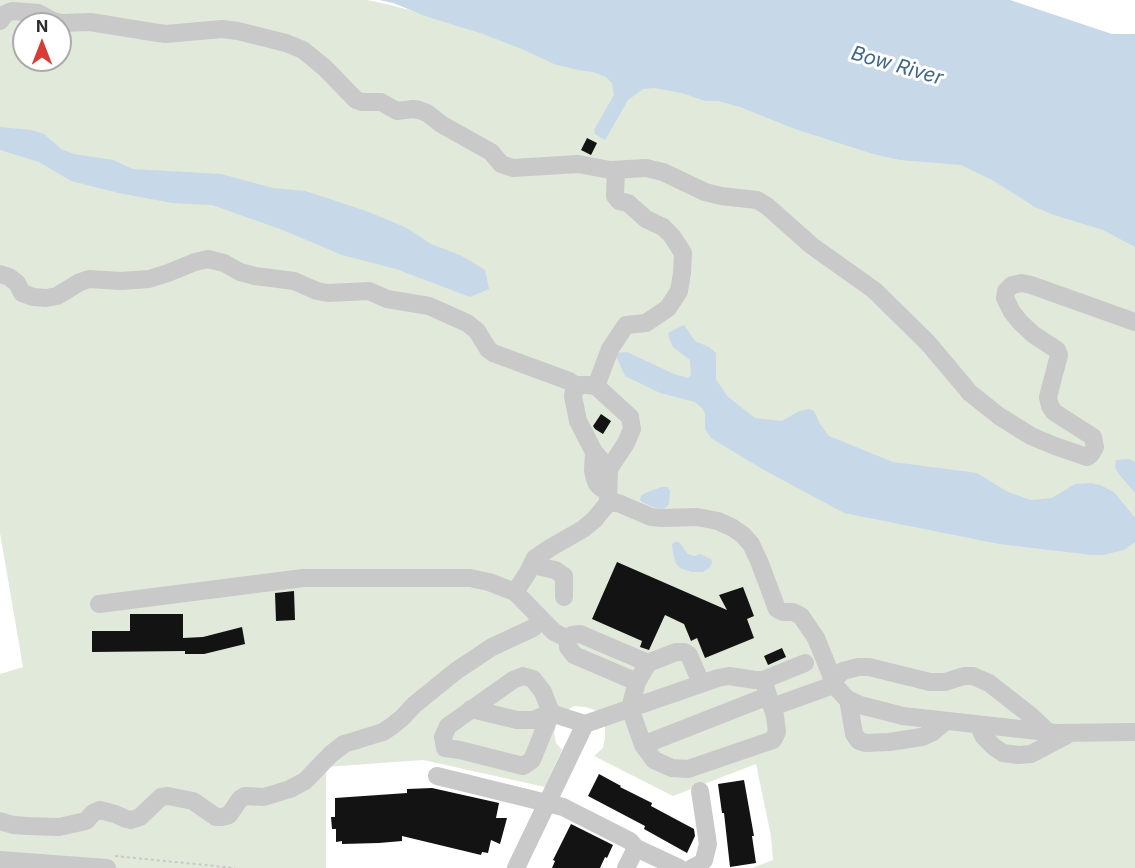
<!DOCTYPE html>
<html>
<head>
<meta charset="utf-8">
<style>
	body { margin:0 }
	#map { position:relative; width:1135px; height:868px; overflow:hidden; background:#fff; font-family:Inter,sans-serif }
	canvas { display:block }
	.north { position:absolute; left:12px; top:12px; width:60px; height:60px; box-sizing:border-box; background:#fff; border:2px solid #ababab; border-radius:50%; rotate:0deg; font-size:16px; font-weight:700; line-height:24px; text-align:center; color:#2c2c2c }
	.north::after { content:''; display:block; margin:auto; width:21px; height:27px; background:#d93b38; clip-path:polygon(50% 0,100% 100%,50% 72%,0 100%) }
</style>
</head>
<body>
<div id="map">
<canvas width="1135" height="868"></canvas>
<div class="north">N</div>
</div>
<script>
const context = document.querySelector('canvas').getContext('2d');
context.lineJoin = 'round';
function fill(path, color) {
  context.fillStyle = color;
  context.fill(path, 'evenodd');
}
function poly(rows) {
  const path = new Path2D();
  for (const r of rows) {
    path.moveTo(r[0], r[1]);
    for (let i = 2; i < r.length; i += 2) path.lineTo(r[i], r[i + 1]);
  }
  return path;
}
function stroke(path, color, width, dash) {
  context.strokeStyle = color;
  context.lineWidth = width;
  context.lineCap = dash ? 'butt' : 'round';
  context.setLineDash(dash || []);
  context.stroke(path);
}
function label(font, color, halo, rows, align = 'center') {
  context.font = font + ' Inter,sans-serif';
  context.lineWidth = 6;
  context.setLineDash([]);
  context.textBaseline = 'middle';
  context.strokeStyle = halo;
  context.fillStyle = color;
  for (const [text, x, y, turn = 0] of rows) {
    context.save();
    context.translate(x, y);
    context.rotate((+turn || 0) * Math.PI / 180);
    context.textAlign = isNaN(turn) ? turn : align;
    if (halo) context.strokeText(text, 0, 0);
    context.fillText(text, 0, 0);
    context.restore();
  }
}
const green = poly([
	[0,0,367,0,386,4,749,97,972,156,1135,239,1135,868,752,868,773,860,771,836,756,764,673,796,594,756,603,748,605,738,605,722,595,710,585,707,574,706,564,712,557,723,554,733,556,743,562,750,545,787,423,760,326,767,326,868,0,868,0,674,23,667,0,533],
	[24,24,60,24,60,60,24,60]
]);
const water = poly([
	[379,0,1010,0,1112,34,1135,34,1135,247,1103,230,1054,215,1035,207,992,180,961,165,900,160,873,154,795,129,740,107,718,101,705,101,682,93,654,88,643,89,628,100,605,140,595,134,594,130,614,95,612,83,606,77,593,72,578,70,554,64,522,49,480,33,428,17,393,3],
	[0,127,31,130,44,134,61,149,74,154,113,160,133,169,221,174,273,188,305,191,336,201,366,211,407,228,431,244,460,255,485,270,489,289,470,297,396,269,342,255,280,229,212,205,172,203,119,193,71,181,39,162,0,150],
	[684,325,695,341,709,347,716,353,716,379,727,396,755,418,782,421,799,411,809,409,814,411,820,424,829,436,893,462,977,473,1008,492,1031,500,1052,498,1075,484,1091,483,1100,485,1114,492,1135,518,1135,542,1124,550,1103,555,1091,555,999,544,844,513,764,470,711,438,705,429,705,414,703,409,695,402,660,393,625,376,617,358,617,353,627,352,674,374,688,378,691,375,690,360,673,347,669,338,668,333],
	[1129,459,1135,462,1135,493,1118,473,1115,467,1116,460],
	[662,487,667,487,670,490,669,504,666,507,663,509,653,507,644,503,640,500,641,496,645,493],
	[675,542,679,542,688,554,694,556,700,554,711,559,712,563,709,568,703,572,692,572,680,568,675,562,672,547,672,544]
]);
const building = poly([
	[587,138,597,143,591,155,581,150],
	[601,414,611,421,603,434,595,429,593,426],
	[617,562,727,610,719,595,743,587,754,616,747,619,754,638,705,658,697,638,691,641,684,624,665,615,649,650,640,647,642,641,592,619],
	[294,591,295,620,276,621,275,593],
	[130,614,183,614,183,638,203,637,242,627,245,644,204,654,185,654,185,651,92,652,92,631,130,631],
	[782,648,786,657,768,665,764,656],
	[599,774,621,786,620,787,652,803,651,806,694,829,695,836,687,853,644,829,645,826,588,796],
	[744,780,754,836,752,836,756,863,730,867,724,813,722,813,718,784],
	[432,788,499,803,496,818,507,818,500,844,491,840,488,853,482,852,481,855,402,836,402,841,379,843,342,844,342,841,336,842,336,829,332,829,331,817,335,817,335,798,407,793,407,789],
	[571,824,613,845,607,858,605,857,600,868,552,868,555,861,553,860]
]);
const path = poly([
	[115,856,235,868]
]);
const minor = poly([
	[0,21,5,14,12,11,38,13,53,21,61,23,90,22,152,32,166,34,222,29,238,31,286,43,303,50,325,68,356,100,362,102,381,102,397,111,413,109,419,110,427,113,441,124,491,152,501,164,513,168,578,164,610,170,646,168,663,172,705,192,721,196,757,200,767,206,812,246,874,290,928,343,970,393,999,416,1031,436,1055,446,1087,457,1091,454,1095,447,1093,437,1054,412,1050,406,1048,397,1059,355,1057,350,1034,335,1020,322,1012,312,1005,298,1006,291,1012,285,1022,283,1031,285,1135,322],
	[0,274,9,277,17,283,22,293,33,297,46,298,57,296,80,282,89,279,121,281,149,279,168,273,195,262,208,259,224,263,240,272,255,276,294,281,317,291,328,293,369,291,387,299,429,306,467,323,477,331,488,349,493,353,569,381,578,387],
	[596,386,610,349,626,325,646,323,668,308,679,291,682,273,683,253,672,236,663,227,646,219,628,203,619,201,615,196,616,170],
	[594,452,593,470,595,479,597,484,601,488,608,489],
	[608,503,618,503,651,517,663,518,697,517,718,521,733,528,743,535,751,544,759,561,777,609,783,612,793,612,801,616,816,638,833,680,833,684,828,687,772,707],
	[532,565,555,570,564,576,564,597],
	[515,592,527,574,535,558,550,548,583,529,594,520,608,503,609,469,626,443,632,429,630,417,596,386,588,385,580,385,574,389,573,396,578,421,594,452,609,469],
	[99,604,303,578,470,578,489,582,515,592,554,632,568,639],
	[568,639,572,635,580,634,648,663],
	[568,639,568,647,574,655,637,682],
	[833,680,843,671,858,667,869,667,930,682,945,682,964,676,973,676,989,683,1030,715,1048,732],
	[701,683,689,655,684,652,676,652,648,663,637,682,630,708,643,745,654,760,672,768,688,769,773,740,777,732,775,716,763,680],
	[833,684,847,699,860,705,903,716,1056,733,1135,732],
	[848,699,854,734,859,741,866,743,889,742,922,737,933,732,946,721],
	[471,709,517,720,533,720,551,713],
	[551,713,532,760,523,766,460,750,445,748,443,737,448,726,513,680,523,676,533,679,543,692,551,713,585,724,718,678,729,676,755,680,763,680,805,663],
	[978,725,984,737,994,747,1003,753,1018,755,1031,754,1069,734],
	[643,745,768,696],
	[437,776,563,807,630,841,636,848,679,868],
	[0,821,13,825,27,826,59,827,86,821,93,813,100,810,115,814,126,819,131,820,140,817,161,797,168,796,193,801,216,817,222,817,229,815,240,799,245,796,264,797,290,789,305,781,331,754,344,744,383,732,392,726,402,718,414,705,456,671,492,647,533,628,541,619],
	[0,860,107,868],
	[516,868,585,724],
	[626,868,636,848],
	[692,868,700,864,704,860,708,844,700,791]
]);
const waterNames = [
	["Bow River",897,66,16]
];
fill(green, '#e1e9da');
fill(water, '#c7d8e8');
fill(building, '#131313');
stroke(path, '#c9c9c9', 2, [3, 3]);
stroke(minor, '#c9c9c9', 18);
label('italic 20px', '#406688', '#fff', waterNames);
</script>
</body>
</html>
